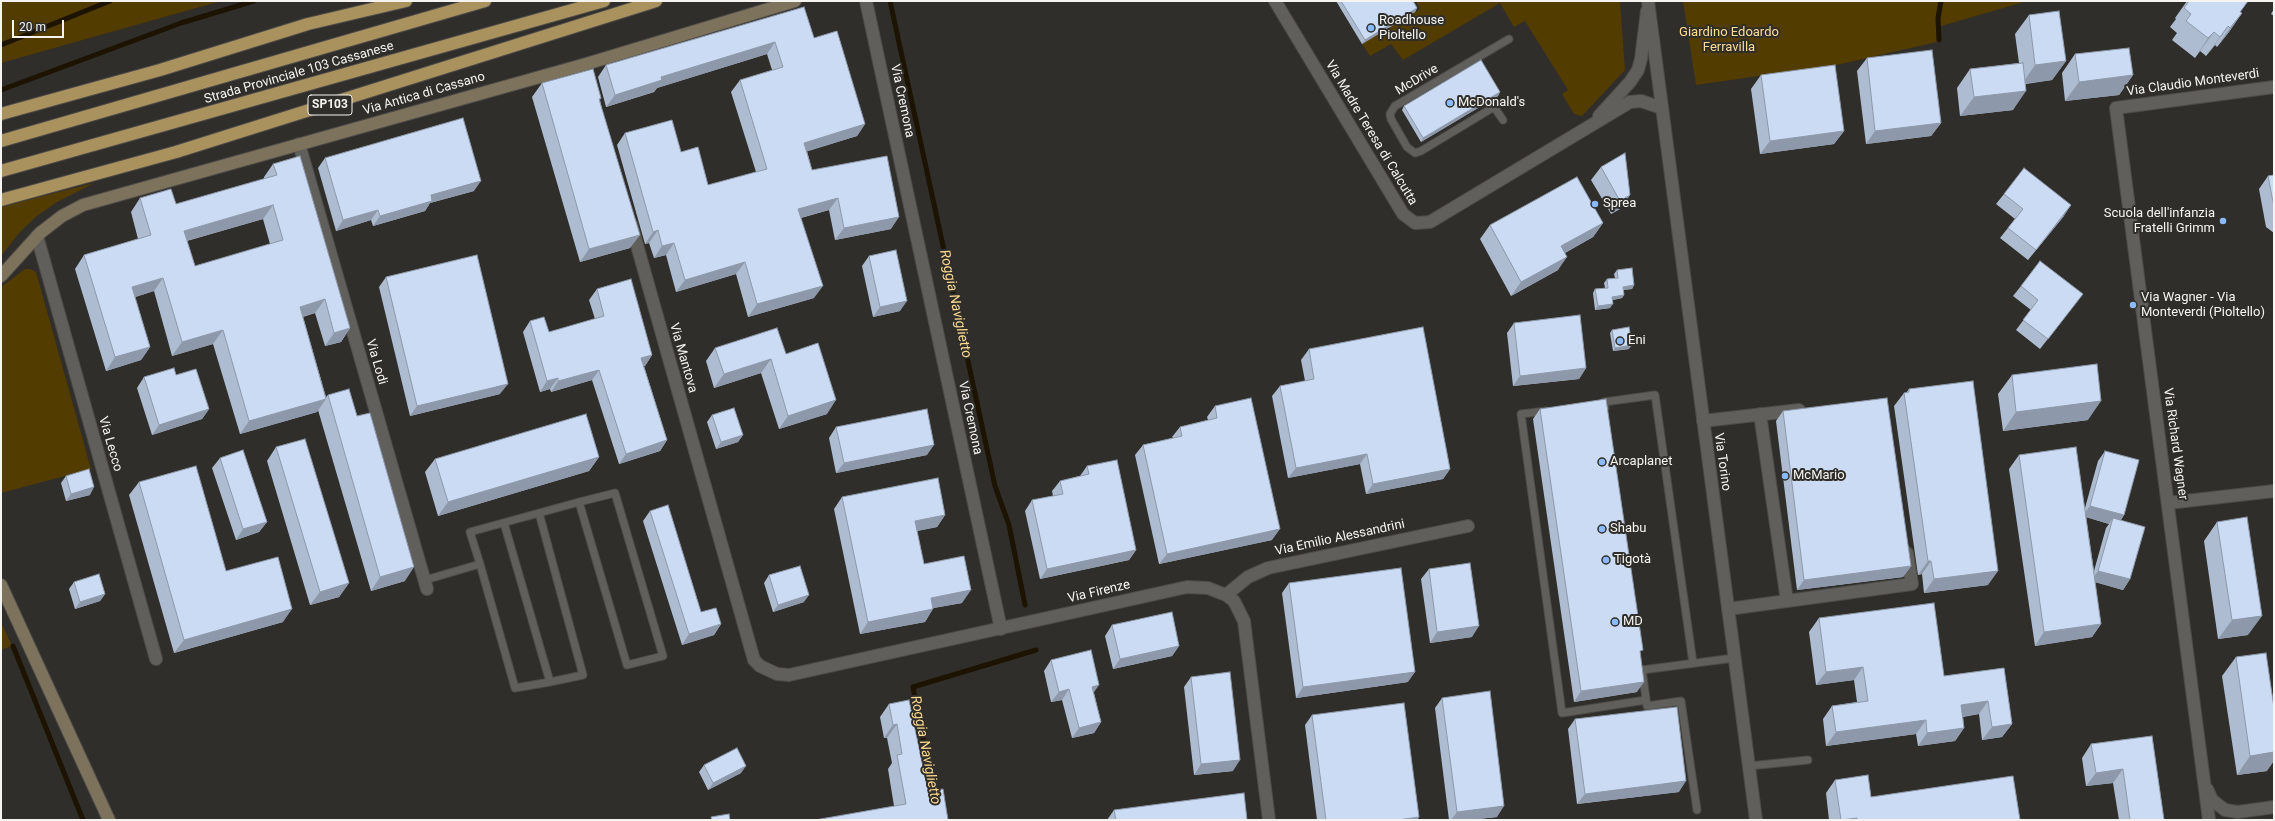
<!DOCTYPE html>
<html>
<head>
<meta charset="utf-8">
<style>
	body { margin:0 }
	#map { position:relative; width:2275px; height:821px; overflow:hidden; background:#302e2a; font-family:Roboto,sans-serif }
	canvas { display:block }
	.frame { position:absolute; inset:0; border:2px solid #f5f4f1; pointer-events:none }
	.scale { position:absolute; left:12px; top:20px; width:52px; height:18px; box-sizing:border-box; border:2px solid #f5f4f1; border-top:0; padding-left:5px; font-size:12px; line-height:14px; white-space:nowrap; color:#f5f4f1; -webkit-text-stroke:3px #302e2a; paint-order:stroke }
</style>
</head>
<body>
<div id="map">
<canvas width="2275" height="821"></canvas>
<div class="frame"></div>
<div class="scale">20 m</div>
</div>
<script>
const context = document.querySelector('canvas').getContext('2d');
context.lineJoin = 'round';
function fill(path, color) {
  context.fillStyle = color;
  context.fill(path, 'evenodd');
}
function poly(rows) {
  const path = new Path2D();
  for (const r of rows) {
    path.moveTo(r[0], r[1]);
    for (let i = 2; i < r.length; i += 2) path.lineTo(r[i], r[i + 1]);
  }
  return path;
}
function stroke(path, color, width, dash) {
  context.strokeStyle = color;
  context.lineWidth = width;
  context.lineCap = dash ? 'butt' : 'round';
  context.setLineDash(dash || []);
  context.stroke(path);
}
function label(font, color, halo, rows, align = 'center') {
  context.font = font + ' Roboto,sans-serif';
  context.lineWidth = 4;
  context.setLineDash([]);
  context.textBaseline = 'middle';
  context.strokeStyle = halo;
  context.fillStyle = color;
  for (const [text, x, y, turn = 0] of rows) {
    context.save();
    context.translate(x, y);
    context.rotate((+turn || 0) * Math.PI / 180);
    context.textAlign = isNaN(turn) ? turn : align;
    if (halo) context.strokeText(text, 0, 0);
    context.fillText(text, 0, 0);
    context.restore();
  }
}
const green = poly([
	[1,1,221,1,1,63],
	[1416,1,1620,1,1625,70,1582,116,1574,114,1562,94,1568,90,1525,21,1514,27,1500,3,1403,60,1391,44,1370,56,1362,44,1420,9],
	[1683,1,2027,1,1938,27,1937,42,1841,64,1696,85],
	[94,183,57,202,37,216,20,232,1,256,1,207],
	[25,269,30,269,36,272,91,469,1,493,1,287],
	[1,622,12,646,1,650]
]);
const stream = poly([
	[890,1,995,486,1009,525,1025,605],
	[1939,40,1938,18,1941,1],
	[1,45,110,1],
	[1,90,181,23,254,1],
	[13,646,83,820],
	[934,795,913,687,1036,650]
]);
const service = poly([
	[1503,120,1494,107,1421,151,1415,153,1407,147,1391,119,1390,114,1395,106,1509,39],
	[1605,408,1604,402,1655,395,1693,663],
	[1546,411,1521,414,1562,713,1646,700],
	[539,513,583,675,550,682],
	[480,564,515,688,550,682,504,523],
	[425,580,480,564,470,532,539,513,579,502,615,493,663,656,627,665,579,502],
	[1749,766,1808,760],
	[1697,810,1681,701,1647,706,1642,670,1734,658]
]);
const minor = poly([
	[866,1,1001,629],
	[1275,1,1403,214,1415,223,1430,222,1630,102,1641,101,1662,108],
	[1599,116,1630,82,1638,70,1641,59,1647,11],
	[299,144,427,589],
	[631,224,754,660,760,666,777,674,789,675,1187,587,1208,588,1226,595,1234,601,1244,621,1269,820],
	[37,236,156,659],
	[1760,414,1787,601],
	[1703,421,1799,410],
	[2168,503,2274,491],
	[1226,595,1248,577,1268,568,1468,526],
	[1728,609,1912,584,1907,553],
	[2207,789,2212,800,2225,810,2238,812,2274,807],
	[2209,820,2116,108,2274,87]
]);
const tertiary = poly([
	[1648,1,1756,820]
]);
const secondary = poly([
	[1,276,40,233,62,216,83,205,586,64,795,1],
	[1,585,109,820]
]);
const trunk = poly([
	[1,114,160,70,308,24,406,1],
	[1,141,485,1],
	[1,171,604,1],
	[1,200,176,152,656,1]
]);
const wall = poly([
	[1336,1,1413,1,1417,8,1415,12,1362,44],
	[2187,1,2248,1,2240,12,2242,13,2229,32,2217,47,2215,45,2206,56,2200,51,2195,58,2172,40,2177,33,2170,27,2176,19,2175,18],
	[804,7,814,38,865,124,857,136,807,151,812,170,891,229,835,240,829,210,801,218,814,298,748,317,736,274,676,292,666,255,654,258,649,243,645,244,617,145,625,133,681,152,708,185,756,172,731,92,740,80,772,70,767,54,657,88,654,92,606,107,598,77,606,65],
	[2274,9,2274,16,2271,14],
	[2029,15,2066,61,2052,80,2026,84,2013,110,1960,116,1957,88,1970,69,2019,63,2015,34],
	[2075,54,2133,75,2119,95,2065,101,2062,73],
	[1867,58,1941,123,1931,136,1866,144,1857,71],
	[1761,75,1844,131,1834,144,1760,154,1751,89],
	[542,83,601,98,600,100,630,248,580,262,532,97],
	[1500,92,1498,96,1421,142,1402,110,1404,106],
	[325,158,474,191,430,203,425,211,373,226,371,220,336,231,318,168],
	[273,164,350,328,341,342,325,346,315,313,303,317,326,397,328,395,405,581,371,591,318,410,317,412,240,434,213,344,172,356,154,291,135,297,150,347,141,360,106,371,75,269,84,255,138,239,131,212,140,198,176,204,264,179,264,177],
	[263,219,270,244,195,266,187,241],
	[1601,167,1630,195,1620,209,1611,214,1591,180],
	[2274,175,2274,233,2266,227,2259,189,2268,176],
	[2004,194,2064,216,2028,260,2000,238,2015,219,1996,204],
	[1603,223,1593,237,1565,253,1558,270,1511,296,1480,239,1490,225],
	[869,256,900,311,873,317,862,266],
	[1617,270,1634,285,1632,289,1623,290,1624,295,1622,298,1612,300,1610,308,1595,310,1593,293,1595,289,1605,288,1604,283,1607,279,1615,278,1614,274],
	[386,277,500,394,410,416,379,287],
	[2021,286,2075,304,2040,349,2016,330,2031,310,2013,296],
	[597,289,652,355,645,366,644,366,667,440,660,451,619,464,592,380,551,392,550,389,540,392,523,332,530,321,549,332,595,319,589,300],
	[1514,323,1586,368,1579,379,1513,386,1507,333],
	[1612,330,1629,349,1613,351,1610,333],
	[715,348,786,354,827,414,779,429,761,373,714,388,706,361],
	[1309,349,1450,469,1443,479,1366,494,1360,464,1288,478,1272,396,1280,386,1305,381,1301,360],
	[176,375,209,409,202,419,152,435,137,388,144,377],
	[2012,375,2088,420,2003,431,1998,394],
	[1909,389,1988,585,1924,593,1922,574,1918,575,1894,406,1904,393,1906,393],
	[1215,406,1272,540,1159,564,1135,455,1143,445,1173,438,1172,437,1180,427,1208,420,1207,417],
	[1540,409,1637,692,1574,702,1533,419],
	[1783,411,1911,566,1903,577,1797,590,1776,421],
	[712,415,743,435,738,442,716,449,707,422],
	[836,427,927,455,836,473,829,438],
	[276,447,349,583,339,597,310,605,267,461],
	[2105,451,2124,515,2121,520,2130,579,2123,590,2095,582,2101,624,2092,637,2035,646,2009,469,2019,455,2085,508,2098,461],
	[2086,517,2109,524,2106,528,2094,571],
	[599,457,589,471,438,516,425,472,435,459],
	[220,458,267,522,259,532,236,540,212,468],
	[1087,466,1136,550,1129,560,1040,579,1025,511,1032,500,1053,496,1052,491,1060,481,1080,476],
	[66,476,90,495,66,501,61,483],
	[139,482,226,571,283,622,174,653,129,495],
	[842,497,945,515,937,527,917,531,924,564,962,603,933,608,925,622,860,634,834,509],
	[650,511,701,612,721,624,714,635,682,645,643,521],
	[2217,522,2248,635,2218,639,2204,541],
	[1429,569,1472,637,1430,643,1421,579],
	[769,575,804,602,773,612,764,583],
	[74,582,105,594,100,601,75,609,69,589],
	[1289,583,1408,682,1296,698,1282,593],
	[1819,618,1944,676,2004,668,2012,724,2002,737,1982,740,1979,714,1963,717,1964,728,1955,741,1918,746,1916,734,1826,746,1823,719,1832,706,1857,702,1854,680,1816,685,1809,632],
	[1112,625,1179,646,1172,656,1113,669,1105,636],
	[2236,657,2267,771,2237,775,2222,676],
	[1051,660,1094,693,1101,722,1094,733,1072,738,1062,700,1051,702,1044,671],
	[1191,677,1233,771,1194,775,1184,687],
	[1442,698,1497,817,1469,820,1449,820,1435,708],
	[889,704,928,791,948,820,894,806,888,769,892,763,887,738,884,738,880,717],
	[1312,715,1419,817,1417,820,1317,820,1305,725],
	[1575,719,1679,792,1577,804,1568,729],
	[2152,736,2164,820,2119,820,2113,783,2086,786,2082,758,2091,744],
	[704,765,741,773,708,790,699,772],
	[1835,780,1871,797,2020,820,1829,820,1826,793],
	[1114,810,1247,820,1107,820]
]);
const shadedWall = poly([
	[1417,8,1415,12,1362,44,1365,40],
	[2242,13,2229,32,2217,47,2230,28],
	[2228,26,2215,45,2206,56,2220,37],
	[2214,32,2200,51,2195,58,2208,38],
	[775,42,767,54,657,88,654,92,606,107,615,95,661,77],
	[2066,61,2052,80,2022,84,2035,65],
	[2133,75,2119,95,2065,101,2079,82],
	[2026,91,2013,110,1960,116,1974,97],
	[1500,92,1498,96,1421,142,1423,138],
	[1941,123,1931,136,1866,144,1875,131],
	[865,124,857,136,796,155,804,143],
	[1844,131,1834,144,1760,154,1770,141],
	[481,181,474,191,430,203,425,211,373,226,380,216,431,195],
	[1630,195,1620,209,1611,214,1620,201],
	[838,198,829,210,789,221,798,209],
	[273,205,263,219,175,244,184,231],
	[2071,205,2064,216,2028,260,2036,250],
	[378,210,371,220,336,231,343,220],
	[899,217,891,229,835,240,844,228],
	[1603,223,1593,237,1552,260,1561,246],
	[658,230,649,243,645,244,653,232],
	[640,235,630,248,580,262,589,249],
	[674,243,666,255,654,258,662,246],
	[1567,257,1558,270,1511,296,1521,282],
	[745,262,736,274,676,292,685,280],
	[163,278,154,291,123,301,132,287],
	[1634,285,1632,289,1620,290,1623,287],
	[823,286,814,298,748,317,757,304],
	[2083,294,2075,304,2040,349,2048,339],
	[1624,295,1622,298,1609,301,1612,297],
	[325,299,315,313,290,320,300,307],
	[907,301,900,311,873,317,880,307],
	[1613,304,1610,308,1595,310,1598,306],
	[350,328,341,342,325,346,334,333],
	[223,330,213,344,172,356,182,342],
	[1632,345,1629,349,1613,351,1615,348],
	[150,347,141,360,106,371,115,357],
	[652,355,645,366,634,369,641,358],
	[771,359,761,373,714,388,724,374],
	[1586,368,1579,379,1513,386,1520,376],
	[599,370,592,380,551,392,558,381],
	[558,378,550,389,540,392,547,381],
	[508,384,500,394,410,416,417,406],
	[326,399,317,412,240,434,249,421],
	[836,400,827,414,779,429,788,416],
	[2101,401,2088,420,2003,431,2016,412],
	[209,409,202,419,152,435,159,425],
	[743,435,738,442,716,449,721,442],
	[667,440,660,451,619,464,626,454],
	[934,445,927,455,836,473,844,463],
	[1367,454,1360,464,1288,478,1296,468],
	[599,457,589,471,438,516,448,502],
	[1450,469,1443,479,1366,494,1373,484],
	[94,487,90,495,66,501,71,494],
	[2090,506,2124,515,2117,526,2113,518,2109,524,2082,516],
	[945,515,937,527,907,533,915,521],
	[267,522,259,532,236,540,243,529],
	[1280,529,1272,540,1159,564,1167,554],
	[1136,550,1129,560,1040,579,1047,569],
	[1928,561,1931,561,1922,574,1918,575],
	[1911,566,1903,577,1797,590,1804,580],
	[414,567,405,581,371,591,380,577],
	[1998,571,1988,585,1924,593,1934,579],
	[2098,571,2130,579,2123,590,2091,581],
	[349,583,339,597,310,605,320,592],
	[971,590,962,603,923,610,931,598],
	[105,594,100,601,75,609,80,602],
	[809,595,804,602,773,612,778,605],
	[292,609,283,622,174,653,184,640],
	[933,609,925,622,860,634,868,622],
	[2262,616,2248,635,2218,639,2232,620],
	[721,624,714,635,682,645,689,634],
	[2101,624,2092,637,2035,646,2044,632],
	[1479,626,1472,637,1430,643,1437,632],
	[1179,646,1172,656,1113,669,1120,659],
	[1863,667,1854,680,1816,685,1826,672],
	[1415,672,1408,682,1296,698,1303,687],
	[1644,682,1637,692,1574,702,1581,691],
	[1099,685,1092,695,1092,687],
	[1069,689,1062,700,1051,702,1059,692],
	[1988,701,1979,714,1952,718,1961,705],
	[1926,720,1916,734,1826,746,1836,732],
	[1101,722,1094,733,1072,738,1079,728],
	[897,724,887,738,884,738,893,725],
	[2012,724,2002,737,1982,740,1992,727],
	[1964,728,1955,741,1918,746,1927,733],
	[2274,752,2274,761,2267,771,2237,775,2250,756],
	[1240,760,1233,771,1194,775,1201,764],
	[746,766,741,773,708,790,713,783],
	[2123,769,2113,783,2086,786,2096,773],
	[1686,781,1679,792,1577,804,1585,794],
	[1504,806,1497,817,1469,820,1451,820,1457,812],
	[1419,817,1417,820,1398,820],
	[1857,818,1856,820,1843,820]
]);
const building = poly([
	[1341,1,1413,1,1417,8,1365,40,1341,1],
	[2189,1,2248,1,2240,12,2242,13,2230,28,2228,26,2220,37,2214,32,2208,38,2186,21,2191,14,2184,8,2189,1],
	[804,7,814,38,837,31,865,124,804,143,812,170,887,156,899,217,844,228,838,198,798,209,823,286,757,304,745,262,685,280,674,243,662,246,658,230,653,232,625,133,672,120,681,152,698,147,708,185,767,169,740,80,783,67,775,42,661,77,662,80,615,95,606,65,804,7],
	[2059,11,2066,61,2035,65,2029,15,2059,11],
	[2129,48,2133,75,2079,82,2075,54,2129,48],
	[1932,50,1941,123,1875,131,1867,58,1932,50],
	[1481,60,1500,92,1423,138,1404,106,1481,60],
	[2023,63,2026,91,1974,97,1970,69,2023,63],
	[1835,65,1844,131,1770,141,1761,75,1835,65],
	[593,69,601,98,599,99,640,235,589,249,542,83,593,69],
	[463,118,481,181,431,195,432,201,380,216,378,210,343,220,325,158,463,118],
	[1625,153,1630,195,1620,201,1601,167,1625,153],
	[300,156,350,328,334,333,325,299,300,307,326,399,249,421,223,330,182,342,163,278,132,287,150,347,115,357,84,255,151,235,140,198,171,189,176,204,277,175,273,164,300,156],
	[273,205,283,240,195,266,184,231,273,205],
	[2024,168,2071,205,2036,250,2008,228,2023,209,2004,194,2024,168],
	[2274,175,2274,207,2268,176,2274,175],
	[1577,177,1603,223,1561,246,1567,257,1521,282,1490,225,1577,177],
	[896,250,907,301,880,307,869,256,896,250],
	[477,255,508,384,417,406,386,277,477,255],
	[2040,261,2083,294,2048,339,2023,320,2038,300,2021,286,2040,261],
	[1632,268,1634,285,1623,287,1624,295,1612,297,1613,304,1598,306,1595,289,1608,288,1607,279,1618,278,1617,270,1632,268],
	[631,279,652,355,641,358,667,440,626,454,599,370,558,381,558,378,547,381,530,321,544,317,549,332,604,316,597,289,631,279],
	[1580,315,1586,368,1520,376,1514,323,1580,315],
	[1423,327,1450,469,1373,484,1367,454,1296,468,1280,386,1314,379,1309,349,1423,327],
	[1629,327,1632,345,1615,348,1612,330,1629,327],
	[777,328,786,354,818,343,836,400,788,416,771,359,724,374,715,348,777,328],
	[2097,364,2101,401,2016,412,2012,375,2097,364],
	[174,368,176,375,196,369,209,409,159,425,144,377,174,368],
	[1973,381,1998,571,1934,579,1931,561,1928,561,1904,393,1909,392,1909,389,1973,381],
	[349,389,357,416,370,413,414,567,380,577,328,395,349,389],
	[1251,398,1280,529,1167,554,1143,445,1182,436,1180,427,1217,418,1215,406,1251,398],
	[1887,398,1911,566,1804,580,1783,411,1887,398],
	[1606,399,1643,650,1640,651,1644,682,1581,691,1540,409,1606,399],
	[734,408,743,435,721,442,712,415,734,408],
	[927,409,934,445,844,463,836,427,927,409],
	[586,414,599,457,448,502,435,459,586,414],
	[305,439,349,583,320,592,276,447,305,439],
	[2076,447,2101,624,2044,632,2019,455,2076,447],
	[243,450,267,522,243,529,220,458,243,450],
	[2105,451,2139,460,2124,515,2090,506,2105,451],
	[1117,460,1136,550,1047,569,1032,500,1063,494,1060,481,1089,474,1087,466,1117,460],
	[196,466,226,571,278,557,292,609,184,640,139,482,196,466],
	[89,469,94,487,71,494,66,476,89,469],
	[938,478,945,515,915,521,924,564,964,556,971,590,931,598,933,609,868,622,842,497,938,478],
	[668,505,701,612,716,608,721,624,689,634,650,511,668,505],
	[2247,517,2262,616,2232,620,2217,522,2247,517],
	[2113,518,2145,527,2130,579,2098,571,2113,518],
	[1470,563,1479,626,1437,632,1429,569,1470,563],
	[800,566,809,595,778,605,769,575,800,566],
	[1401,568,1415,672,1303,687,1289,583,1401,568],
	[99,574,105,594,80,602,74,582,99,574],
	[1934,603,1944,676,2004,668,2012,724,1992,727,1988,701,1961,705,1964,728,1927,733,1926,720,1836,732,1832,706,1868,701,1863,667,1826,672,1819,618,1934,603],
	[1172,612,1179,646,1120,659,1112,625,1172,612],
	[1091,650,1099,685,1092,687,1101,722,1079,728,1069,689,1059,692,1051,660,1091,650],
	[2266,653,2274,708,2274,752,2250,756,2236,657,2266,653],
	[1230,672,1240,760,1201,764,1191,677,1230,672],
	[1490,691,1504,806,1457,812,1442,698,1490,691],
	[909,700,928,791,943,789,948,820,815,820,906,804,897,755,902,754,897,724,893,725,889,704,909,700],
	[1404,703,1419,817,1398,820,1326,820,1312,715,1404,703],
	[1677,707,1686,781,1585,794,1575,719,1677,707],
	[2152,736,2164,820,2130,820,2123,769,2096,773,2091,744,2152,736],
	[737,748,746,766,713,783,704,765,737,748],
	[1868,775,1871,797,2013,776,2020,820,1857,820,1857,818,1841,820,1835,780,1868,775],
	[1244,793,1247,820,1116,820,1114,810,1244,793],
	[729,814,730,820,712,820,711,817,729,814]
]);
const markers = [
	[1371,28,4,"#8abafc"],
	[1450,103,4,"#8abafc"],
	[1595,204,4,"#8abafc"],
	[2223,221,4,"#8abafc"],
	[2133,305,4,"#8abafc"],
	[1620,341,4,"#8abafc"],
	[1602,462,4,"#8abafc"],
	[1785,476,4,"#8abafc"],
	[1602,529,4,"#8abafc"],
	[1606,560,4,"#8abafc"],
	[1615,622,4,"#8abafc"]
];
const shields = [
	[330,105,44]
];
const shieldNames = [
	["SP103",330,105]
];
const poiNames = [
	["Roadhouse",1379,21],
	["Pioltello",1379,36],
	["McDonald's",1458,103],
	["Sprea",1603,204],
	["Scuola dell'infanzia",2215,214,"right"],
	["Fratelli Grimm",2215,229,"right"],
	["Via Wagner - Via",2141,298],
	["Monteverdi (Pioltello)",2141,313],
	["Eni",1628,341],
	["Arcaplanet",1610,462],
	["McMario",1793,476],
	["Shabu",1610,529],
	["Tigotà",1614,560],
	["MD",1623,622]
];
const parkNames = [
	["Giardino Edoardo",1729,33],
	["Ferravilla",1729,48]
];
const streetNames = [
	["Strada Provinciale 103 Cassanese",299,73,-16],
	["McDrive",1417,80,-31],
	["Via Claudio Monteverdi",2193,83,-8],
	["Via Antica di Cassano",424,94,-16],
	["Via Cremona",902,101,78],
	["Via Madre Teresa di Calcutta",1371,133,59],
	["Via Mantova",683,358,74],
	["Via Lodi",376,362,74],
	["Via Cremona",970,418,78],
	["Via Lecco",110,444,74],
	["Via Richard Wagner",2175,444,82],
	["Via Torino",1722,462,82],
	["Via Emilio Alessandrini",1340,538,-12],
	["Via Firenze",1099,592,-13]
];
const waterNames = [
	["Roggia Naviglietto",955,304,78],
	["Roggia Naviglietto",925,750,79]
];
fill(green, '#533c00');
stroke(stream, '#1c1301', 5);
stroke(service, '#4d4b48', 9);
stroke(minor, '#4d4b48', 14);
stroke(tertiary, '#4d4b48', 14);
stroke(secondary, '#4d4b48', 14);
stroke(trunk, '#4d4b48', 14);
stroke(service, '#615f5b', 7);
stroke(minor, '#615f5b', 12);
stroke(tertiary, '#615f5b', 12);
stroke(secondary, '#7d725c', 12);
stroke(trunk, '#aa925e', 12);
fill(wall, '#aebcd1');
fill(shadedWall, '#8d99aa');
fill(building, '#cadbf3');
stroke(building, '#8d99aa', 1);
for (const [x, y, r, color] of markers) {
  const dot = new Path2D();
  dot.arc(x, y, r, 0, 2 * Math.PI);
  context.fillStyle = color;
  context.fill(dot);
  stroke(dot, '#302e2a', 1.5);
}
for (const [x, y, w] of shields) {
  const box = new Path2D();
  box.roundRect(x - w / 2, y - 10, w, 20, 3);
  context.fillStyle = '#302e2a';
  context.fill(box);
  stroke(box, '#f5f4f1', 1);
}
label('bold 12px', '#f5f4f1', null, shieldNames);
label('13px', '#f5f4f1', '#302e2a', poiNames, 'left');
label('13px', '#fedc92', '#302e2a', parkNames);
label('13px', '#f5f4f1', '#302e2a', streetNames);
label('italic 14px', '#fcd990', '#302e2a', waterNames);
</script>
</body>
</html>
